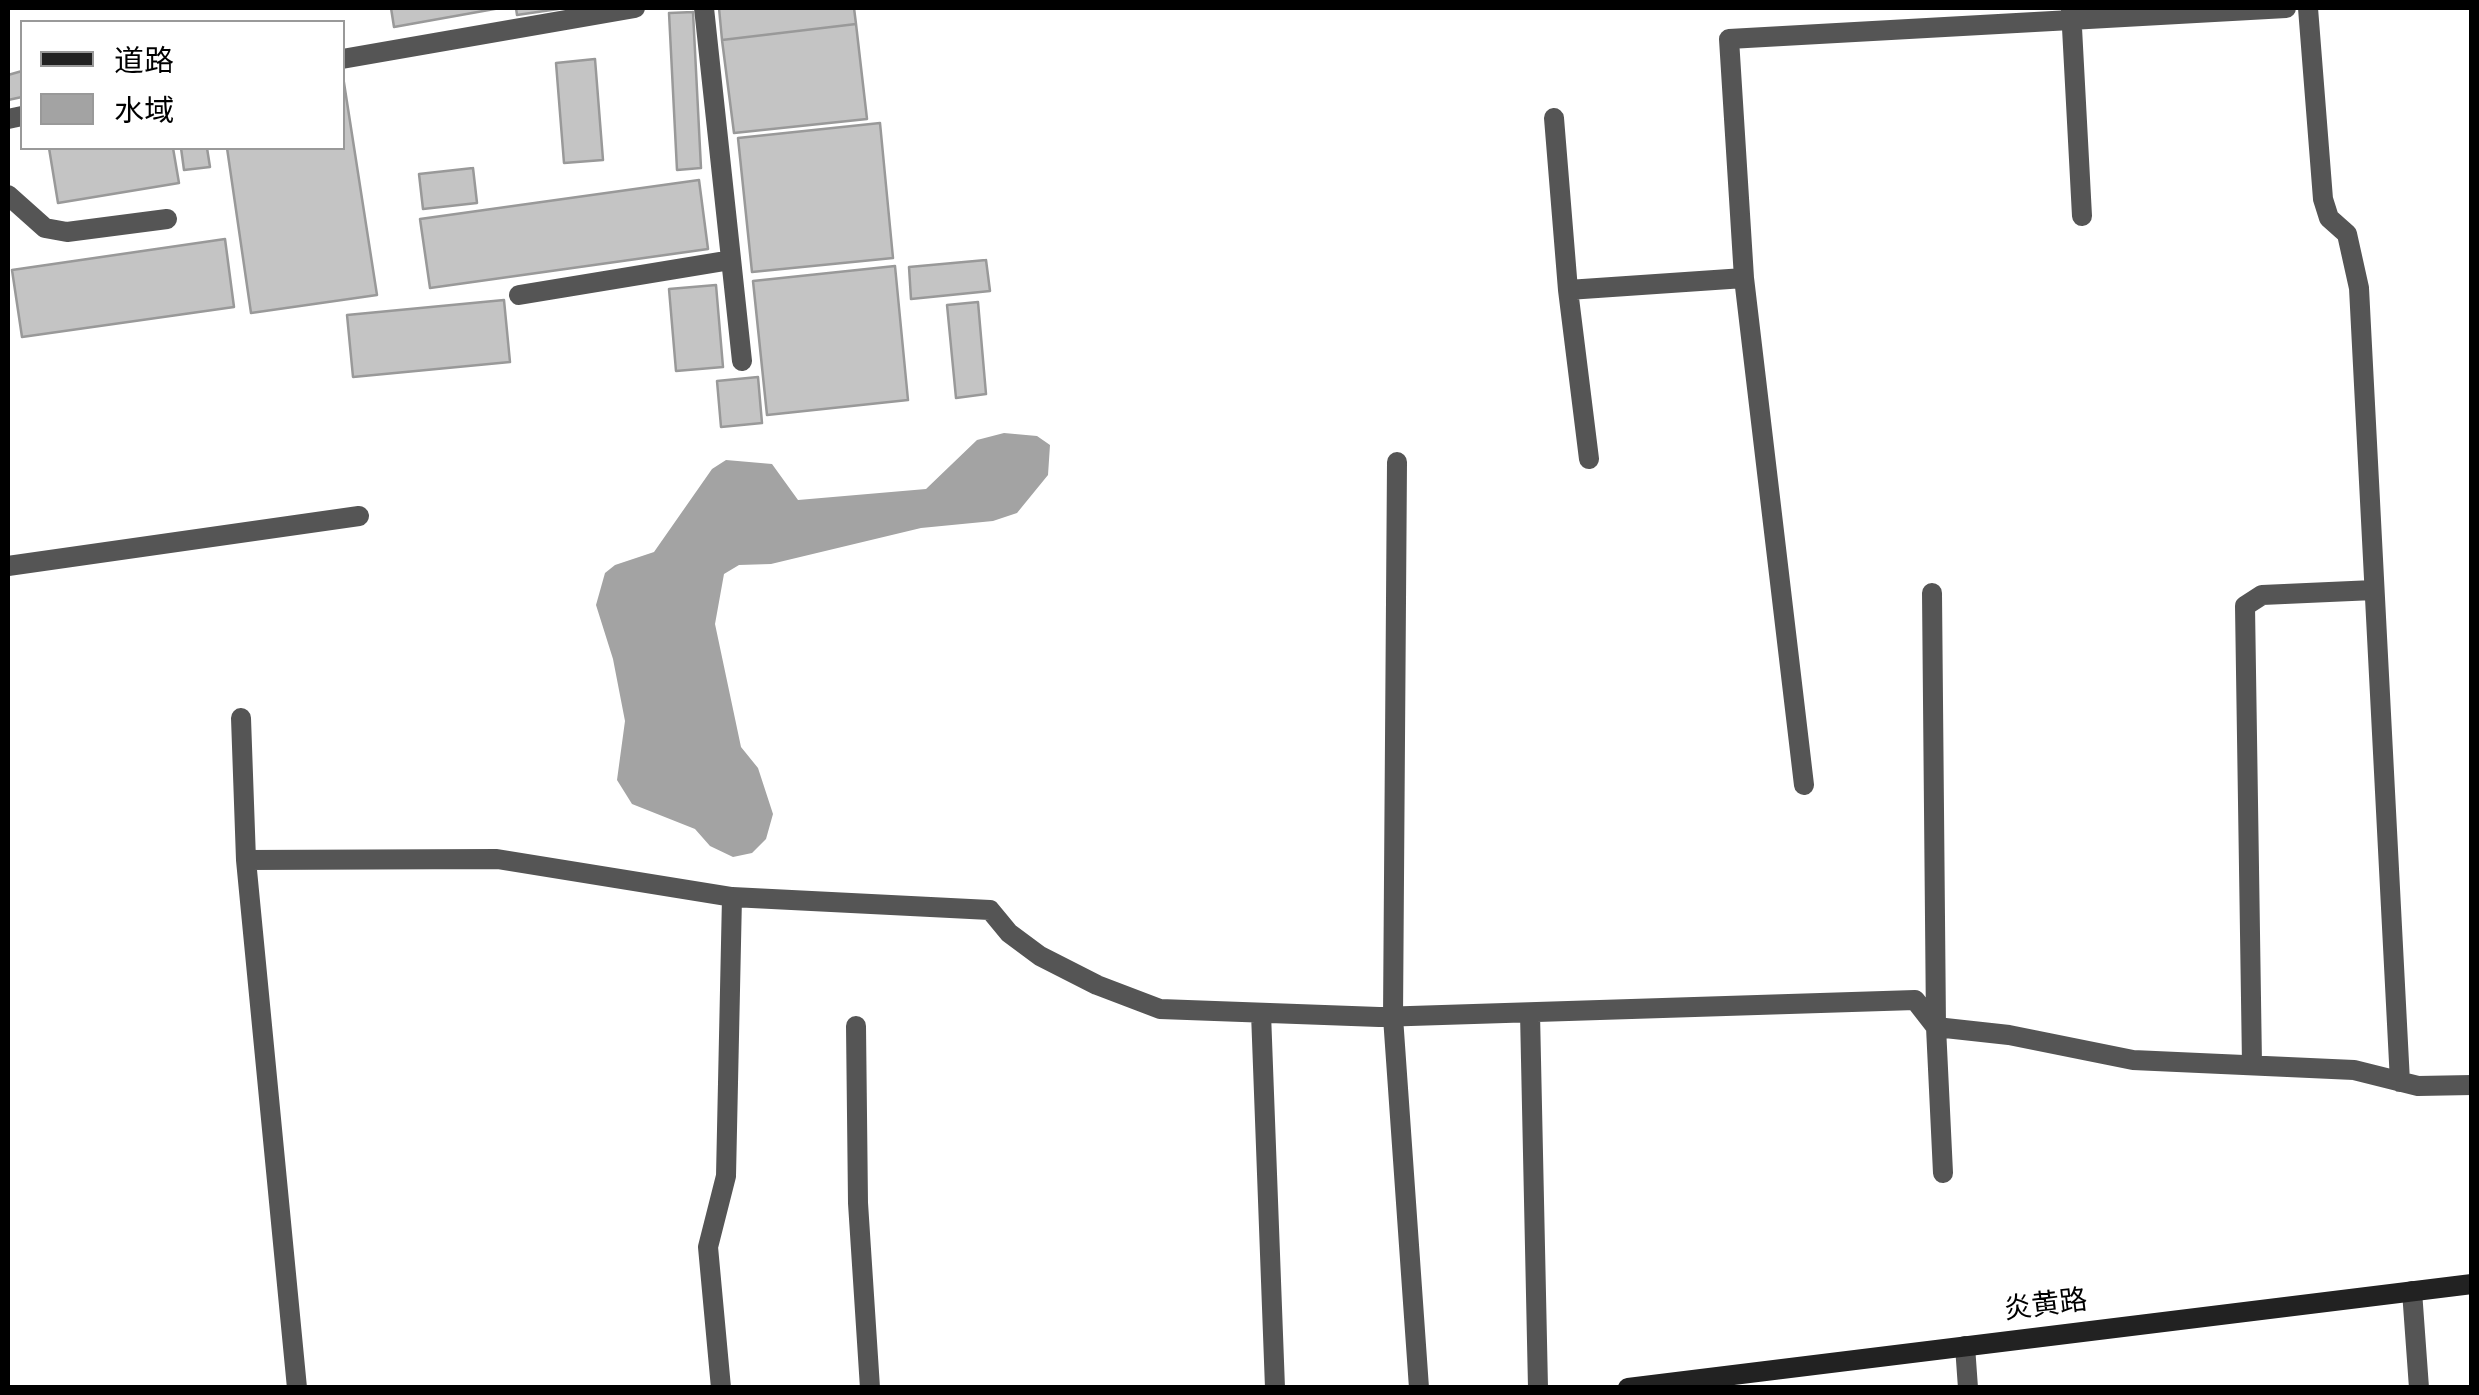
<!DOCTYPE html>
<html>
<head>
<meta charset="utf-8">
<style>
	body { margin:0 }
	#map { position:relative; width:2479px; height:1395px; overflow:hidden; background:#fff; font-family:Overpass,"Noto Sans SC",sans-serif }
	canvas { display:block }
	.frame { position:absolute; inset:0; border:10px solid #000; pointer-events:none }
	.legend { position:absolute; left:20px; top:20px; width:325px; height:130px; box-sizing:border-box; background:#fff; border:2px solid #999; margin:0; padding:12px 18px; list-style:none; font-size:30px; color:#000 }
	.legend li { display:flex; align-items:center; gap:20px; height:50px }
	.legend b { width:50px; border:2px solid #999 }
</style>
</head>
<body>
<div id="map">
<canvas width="2479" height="1395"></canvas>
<div class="frame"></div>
<ul class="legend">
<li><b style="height:12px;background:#222"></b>道路</li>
<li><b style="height:28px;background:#a3a3a3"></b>水域</li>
</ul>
</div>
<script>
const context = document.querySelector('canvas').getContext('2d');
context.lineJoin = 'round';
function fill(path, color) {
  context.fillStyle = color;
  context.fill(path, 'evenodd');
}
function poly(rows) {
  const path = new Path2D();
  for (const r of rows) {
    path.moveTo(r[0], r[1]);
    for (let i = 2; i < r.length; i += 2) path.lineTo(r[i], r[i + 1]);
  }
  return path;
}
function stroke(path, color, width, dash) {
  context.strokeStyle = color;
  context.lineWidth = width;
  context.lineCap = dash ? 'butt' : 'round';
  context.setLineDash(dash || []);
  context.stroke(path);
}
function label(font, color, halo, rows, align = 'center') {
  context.font = font + ' Overpass,"Noto Sans SC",sans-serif';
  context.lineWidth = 8;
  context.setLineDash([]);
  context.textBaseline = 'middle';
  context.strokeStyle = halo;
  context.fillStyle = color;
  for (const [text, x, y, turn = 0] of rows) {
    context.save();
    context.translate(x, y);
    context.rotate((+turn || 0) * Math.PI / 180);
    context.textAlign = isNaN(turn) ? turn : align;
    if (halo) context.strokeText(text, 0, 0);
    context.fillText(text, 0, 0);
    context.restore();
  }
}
const water = poly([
	[1004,433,1037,436,1050,445,1048,475,1017,513,993,521,921,528,771,564,739,565,724,574,715,624,741,747,758,768,773,814,766,839,752,853,733,857,710,846,695,829,632,804,617,780,625,721,613,659,596,605,605,573,615,565,654,552,712,469,726,460,772,464,798,500,926,489,977,440]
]);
const building = poly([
	[391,8,500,8,394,27,391,8],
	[516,8,565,8,517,15,516,8],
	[719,8,854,8,856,24,722,40,719,8],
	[693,12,701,168,677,170,669,13,693,12],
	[856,24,867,119,734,133,722,40,856,24],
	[595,59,603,160,564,163,556,63,595,59],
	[342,70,377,295,251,313,227,148,342,148,342,70],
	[22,71,22,97,8,100,8,75,22,71],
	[880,123,893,258,752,272,738,138,880,123],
	[49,148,173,148,179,183,58,203,49,148],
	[181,148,207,148,210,167,184,170,181,148],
	[473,168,477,203,423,209,419,174,473,168],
	[699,180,708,249,430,288,420,219,699,180],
	[225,239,234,307,22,337,12,270,225,239],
	[986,260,990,291,911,299,909,267,986,260],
	[895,266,908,400,767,415,753,281,895,266],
	[716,285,723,367,676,371,669,289,716,285],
	[504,300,510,362,353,377,347,315,504,300],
	[978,302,986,394,956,398,947,305,978,302],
	[758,377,762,423,721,427,717,381,758,377]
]);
const lane = poly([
	[704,8,742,361],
	[2308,8,2323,199,2329,218,2347,234,2359,288,2400,1082],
	[2071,9,2082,216],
	[342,59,635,8],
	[1554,118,1568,290,1589,459],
	[8,119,22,116],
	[8,195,45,228,67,232,167,219],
	[1568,290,1744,278],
	[519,295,731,260],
	[1397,462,1393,1017,1419,1388],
	[8,566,359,516],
	[1932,593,1936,1027,1943,1173],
	[241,718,246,860,297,1388],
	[1804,785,1744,278,1729,39,2286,8],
	[246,860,497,859,732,897,990,910,1009,933,1040,956,1097,985,1160,1009,1379,1017,1915,1000,1936,1027,2009,1035,2133,1060,2354,1070,2418,1086,2472,1085],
	[1261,1013,1275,1388],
	[1530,1013,1538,1388],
	[856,1026,858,1203,870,1388],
	[2252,1064,2245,606,2262,595,2374,590],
	[2412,1291,2419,1388],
	[721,1388,708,1247,726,1176,732,897]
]);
const street = poly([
	[1965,1346,1968,1388]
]);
const secondary = poly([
	[1628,1388,2472,1284]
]);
const streetNames = [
	["炎黄路",2046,1308,-7]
];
fill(water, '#a3a3a3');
fill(building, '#c4c4c4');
stroke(building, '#999', 2.5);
stroke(lane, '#555', 20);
stroke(street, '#555', 20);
stroke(secondary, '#222', 20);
label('28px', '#000', '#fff', streetNames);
</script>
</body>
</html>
